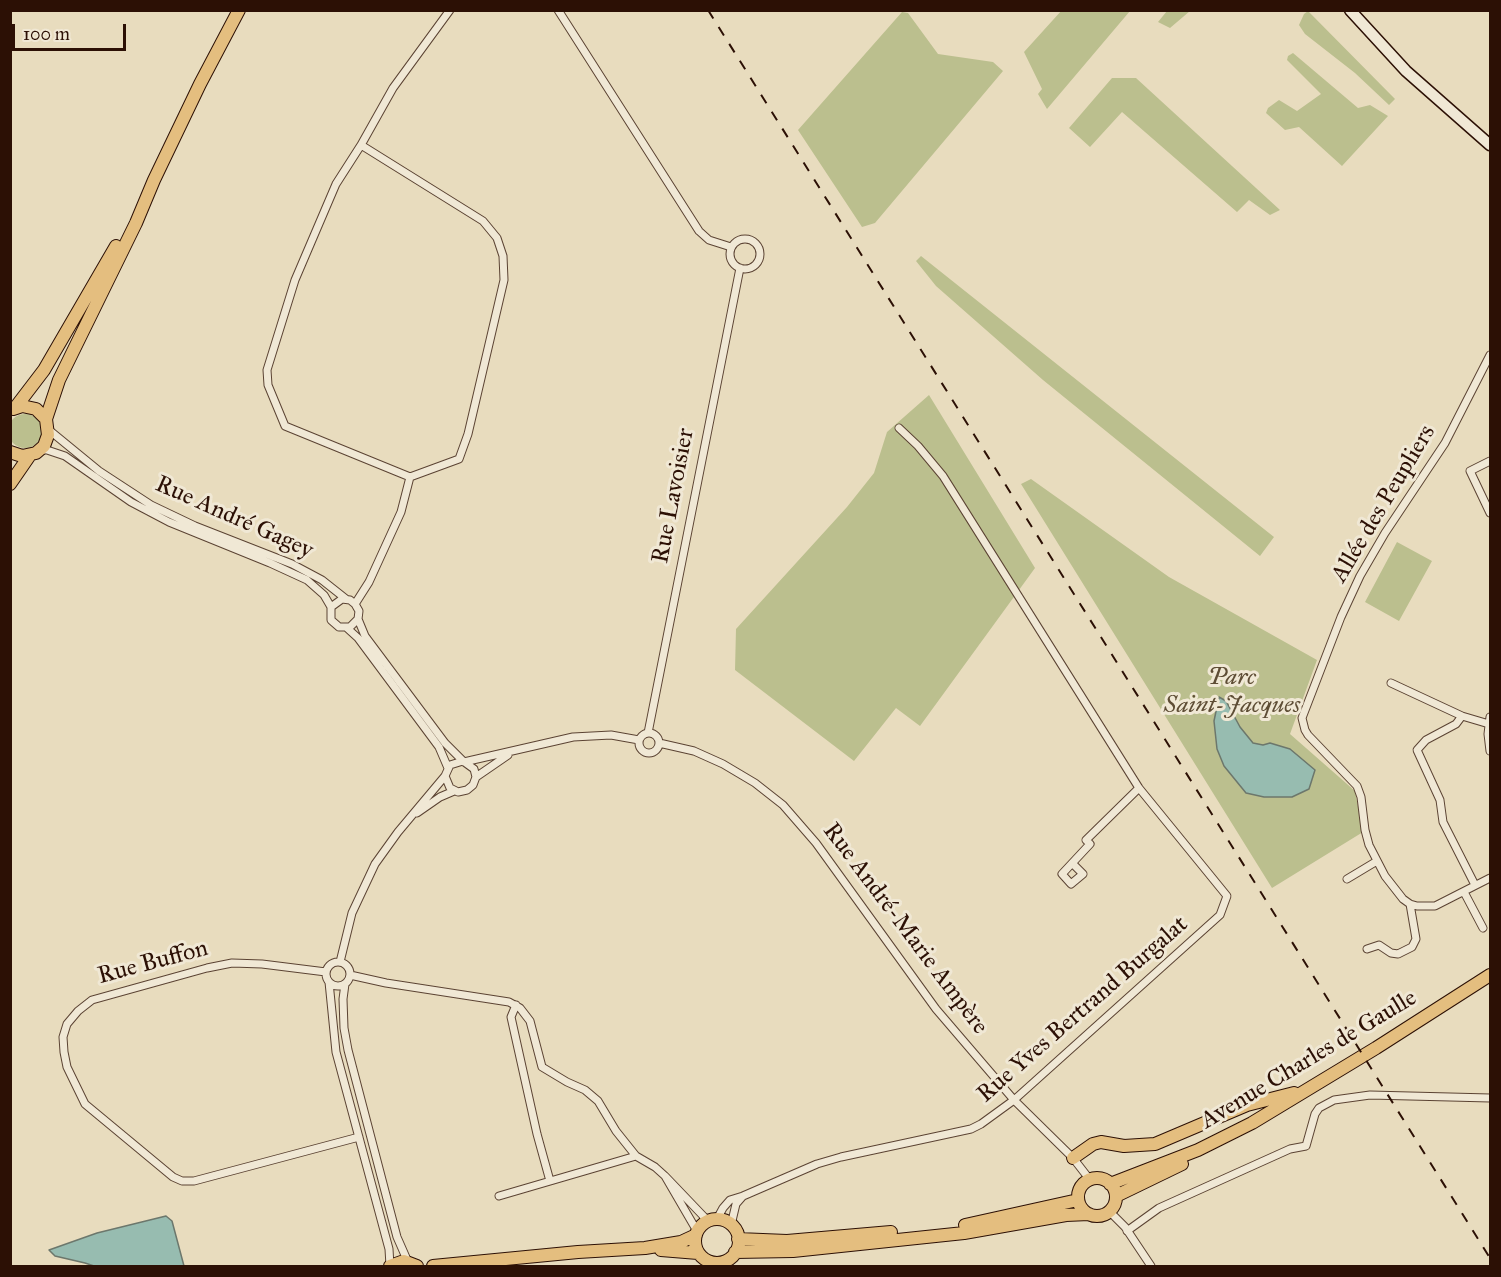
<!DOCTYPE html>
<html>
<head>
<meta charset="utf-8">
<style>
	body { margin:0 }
	#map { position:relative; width:1501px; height:1277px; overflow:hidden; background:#e8dcbe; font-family:"IM FELL Great Primer",serif }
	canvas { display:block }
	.frame { position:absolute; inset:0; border:12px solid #2c1005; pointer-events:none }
	.scale { position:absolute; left:12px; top:24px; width:114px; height:27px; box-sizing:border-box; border:3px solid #2c1005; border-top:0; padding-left:8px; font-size:18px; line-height:21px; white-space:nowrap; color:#2c1005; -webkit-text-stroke:4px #f0e8d5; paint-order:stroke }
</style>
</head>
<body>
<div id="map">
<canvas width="1501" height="1277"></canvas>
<div class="frame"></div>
<div class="scale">100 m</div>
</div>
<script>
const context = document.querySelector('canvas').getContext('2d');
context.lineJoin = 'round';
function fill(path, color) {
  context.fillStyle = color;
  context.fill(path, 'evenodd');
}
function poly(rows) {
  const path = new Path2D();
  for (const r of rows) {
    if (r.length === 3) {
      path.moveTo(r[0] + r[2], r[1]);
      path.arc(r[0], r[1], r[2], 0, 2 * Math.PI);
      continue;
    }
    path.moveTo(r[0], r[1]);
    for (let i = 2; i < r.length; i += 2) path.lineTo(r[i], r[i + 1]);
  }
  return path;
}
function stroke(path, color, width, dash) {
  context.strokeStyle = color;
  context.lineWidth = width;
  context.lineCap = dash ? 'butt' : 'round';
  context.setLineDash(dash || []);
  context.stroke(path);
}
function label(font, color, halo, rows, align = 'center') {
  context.font = font + ' "IM FELL Great Primer",serif';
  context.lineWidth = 6;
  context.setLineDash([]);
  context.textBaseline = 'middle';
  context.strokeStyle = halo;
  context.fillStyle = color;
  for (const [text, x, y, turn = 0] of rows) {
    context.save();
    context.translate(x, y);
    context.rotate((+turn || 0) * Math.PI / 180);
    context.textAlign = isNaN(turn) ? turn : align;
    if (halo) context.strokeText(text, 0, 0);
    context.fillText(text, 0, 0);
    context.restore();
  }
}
const green = poly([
	[1062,10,1130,11,1047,109,1038,94,1042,89,1024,52],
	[1167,11,1167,10,1190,11,1170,28,1158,22],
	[1308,11,1395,99,1389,105,1355,73,1305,34,1299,25,1304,14],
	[902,12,908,13,938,54,993,62,1003,71,875,223,862,227,798,130],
	[1293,53,1358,108,1370,105,1388,116,1342,166,1299,127,1285,130,1266,113,1268,108,1279,100,1297,111,1321,94,1287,60,1288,56],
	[1112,78,1136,78,1280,210,1270,215,1249,200,1237,212,1122,112,1090,147,1069,128],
	[921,256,1274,537,1260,556,1043,380,936,286,916,261],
	[929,395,1035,568,920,726,896,708,854,761,735,670,736,629,847,507,874,473,887,432],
	[25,431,17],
	[1031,479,1169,577,1317,660,1290,734,1355,791,1363,832,1272,888,1021,484],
	[1397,542,1432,561,1399,621,1365,602]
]);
const water = poly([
	[1219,697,1226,701,1240,727,1253,743,1263,745,1270,743,1290,749,1315,770,1309,789,1292,797,1264,797,1246,793,1224,766,1217,749,1214,721,1219,697],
	[166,1216,172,1221,184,1266,94,1266,85,1263,55,1256,49,1250,97,1233,166,1216]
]);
const minor = poly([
	[558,10,699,231,709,240,731,247],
	[361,145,483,221,497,238,503,256,504,280,468,434,459,459,410,477],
	[745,254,15],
	[1490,355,1445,443,1385,533,1360,576,1341,617,1302,718,1305,730,1308,735,1357,786,1361,797,1365,830,1369,845,1385,876,1403,899,1410,904,1417,906,1435,906,1490,878],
	[49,430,99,471,151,505,195,526,292,564,322,580,346,599],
	[40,450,47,450,65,456,131,502,169,522,270,563,307,580,324,595,331,607],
	[1490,461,1470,471,1490,513],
	[410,477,285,426,268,385,267,370,295,280,336,184,361,145,393,88,450,10],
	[355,604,369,582,401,512,410,477],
	[358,619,350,627,339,627,331,620,331,607,342,599,350,600,355,604,359,611,358,619,365,636,445,743,463,761,474,769,476,777,473,785,467,790,458,792,450,788,445,776,450,765,463,761],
	[347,628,358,638,439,747,448,768],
	[1391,683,1462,716,1489,724],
	[1462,716,1456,724,1426,740,1417,750,1440,800,1443,822,1475,885],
	[1490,717,1488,734,1490,751],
	[649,743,10],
	[648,733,740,268],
	[659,743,694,751,723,764,755,783,783,805,816,843,936,1009,1014,1100,1073,1158,1087,1176,1092,1179],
	[464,762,573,737,611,735,639,740],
	[476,777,508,755],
	[417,813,440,797,454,791],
	[1073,864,1083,874,1071,884,1062,874,1090,844,1086,840,1139,788],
	[1347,879,1377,861],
	[1464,892,1483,928],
	[1367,949,1379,945,1391,953,1398,954,1412,947,1416,939,1410,904],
	[338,974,12],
	[340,962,352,913,375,864,398,832,445,776],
	[326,972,262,964,232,963,207,968,92,1000,78,1011,67,1024,63,1037,64,1052,67,1067,85,1104,173,1177,182,1181,194,1181,359,1137],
	[350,975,386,983,509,1002,520,1008,530,1021,542,1067,567,1082,585,1090,598,1101,616,1131,636,1156,655,1167,665,1176],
	[329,982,336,1052,389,1249,390,1266],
	[345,984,343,999,344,1028,348,1050,397,1237,408,1262],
	[516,1005,511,1017,537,1134,550,1181],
	[499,1196,636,1156],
	[743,1196,817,1164,841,1157,971,1129,981,1124,1014,1100,1220,915,1227,896,1139,788,943,476,918,446,899,428],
	[1109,1211,1125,1227,1151,1266],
	[717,1219,723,1208,730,1200,743,1196,736,1204,731,1225],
	[697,1231,665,1176,708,1221],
	[1127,1231,1159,1208,1290,1149,1306,1146,1315,1114,1319,1108,1334,1100,1370,1095,1490,1098],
	[713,1263,716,1266],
	[726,1266,729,1259]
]);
const secondary = poly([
	[1350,10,1406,71,1490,145]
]);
const primary = poly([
	[15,408,44,370,116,246],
	[46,419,59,380,136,223,154,180,200,84,239,10],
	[10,452,22,456,36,453,44,446,48,435,46,419,36,409,22,406,13,409],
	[10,484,30,455],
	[1073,1158,1093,1144,1101,1142,1124,1146,1155,1144,1247,1105,1294,1093],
	[1097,1197,19],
	[1110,1184,1198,1150,1252,1123,1376,1048,1490,975],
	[1116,1196,1182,1164],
	[717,1241,22],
	[965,1225,1078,1200],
	[738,1239,787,1241,891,1232],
	[661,1250,698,1253],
	[735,1252,793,1251,964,1233,1066,1215,1089,1214],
	[390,1266,404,1261,417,1266],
	[433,1266,578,1252,645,1248,681,1242,696,1235]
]);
const rail = poly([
	[708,10,1490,1258]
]);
const streetNames = [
	["Rue Lavoisier",674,496,-79],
	["Allée des Peupliers",1384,504,-59],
	["Rue André Gagey",234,518,24],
	["Rue André-Marie Ampère",905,929,53],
	["Rue Buffon",153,963,-15],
	["Rue Yves Bertrand Burgalat",1083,1010,-41],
	["Avenue Charles de Gaulle",1309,1060,-31]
];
const parkNames = [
	["Parc",1232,678],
	["Saint-Jacques",1232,706]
];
fill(green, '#bbbf8e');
fill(water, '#97bcb0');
stroke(water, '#6c776c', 1.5);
stroke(minor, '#5b4333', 9);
stroke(secondary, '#2c1005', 13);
stroke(primary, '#2c1005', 14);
stroke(minor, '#f0e8d5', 7);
stroke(secondary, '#f0e8d5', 10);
stroke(primary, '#e4be7f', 12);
stroke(rail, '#2c1005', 2, [10, 10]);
label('24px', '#2c1005', '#f0e8d5', streetNames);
label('italic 24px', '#5e4d35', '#f0e8d5', parkNames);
</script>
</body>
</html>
